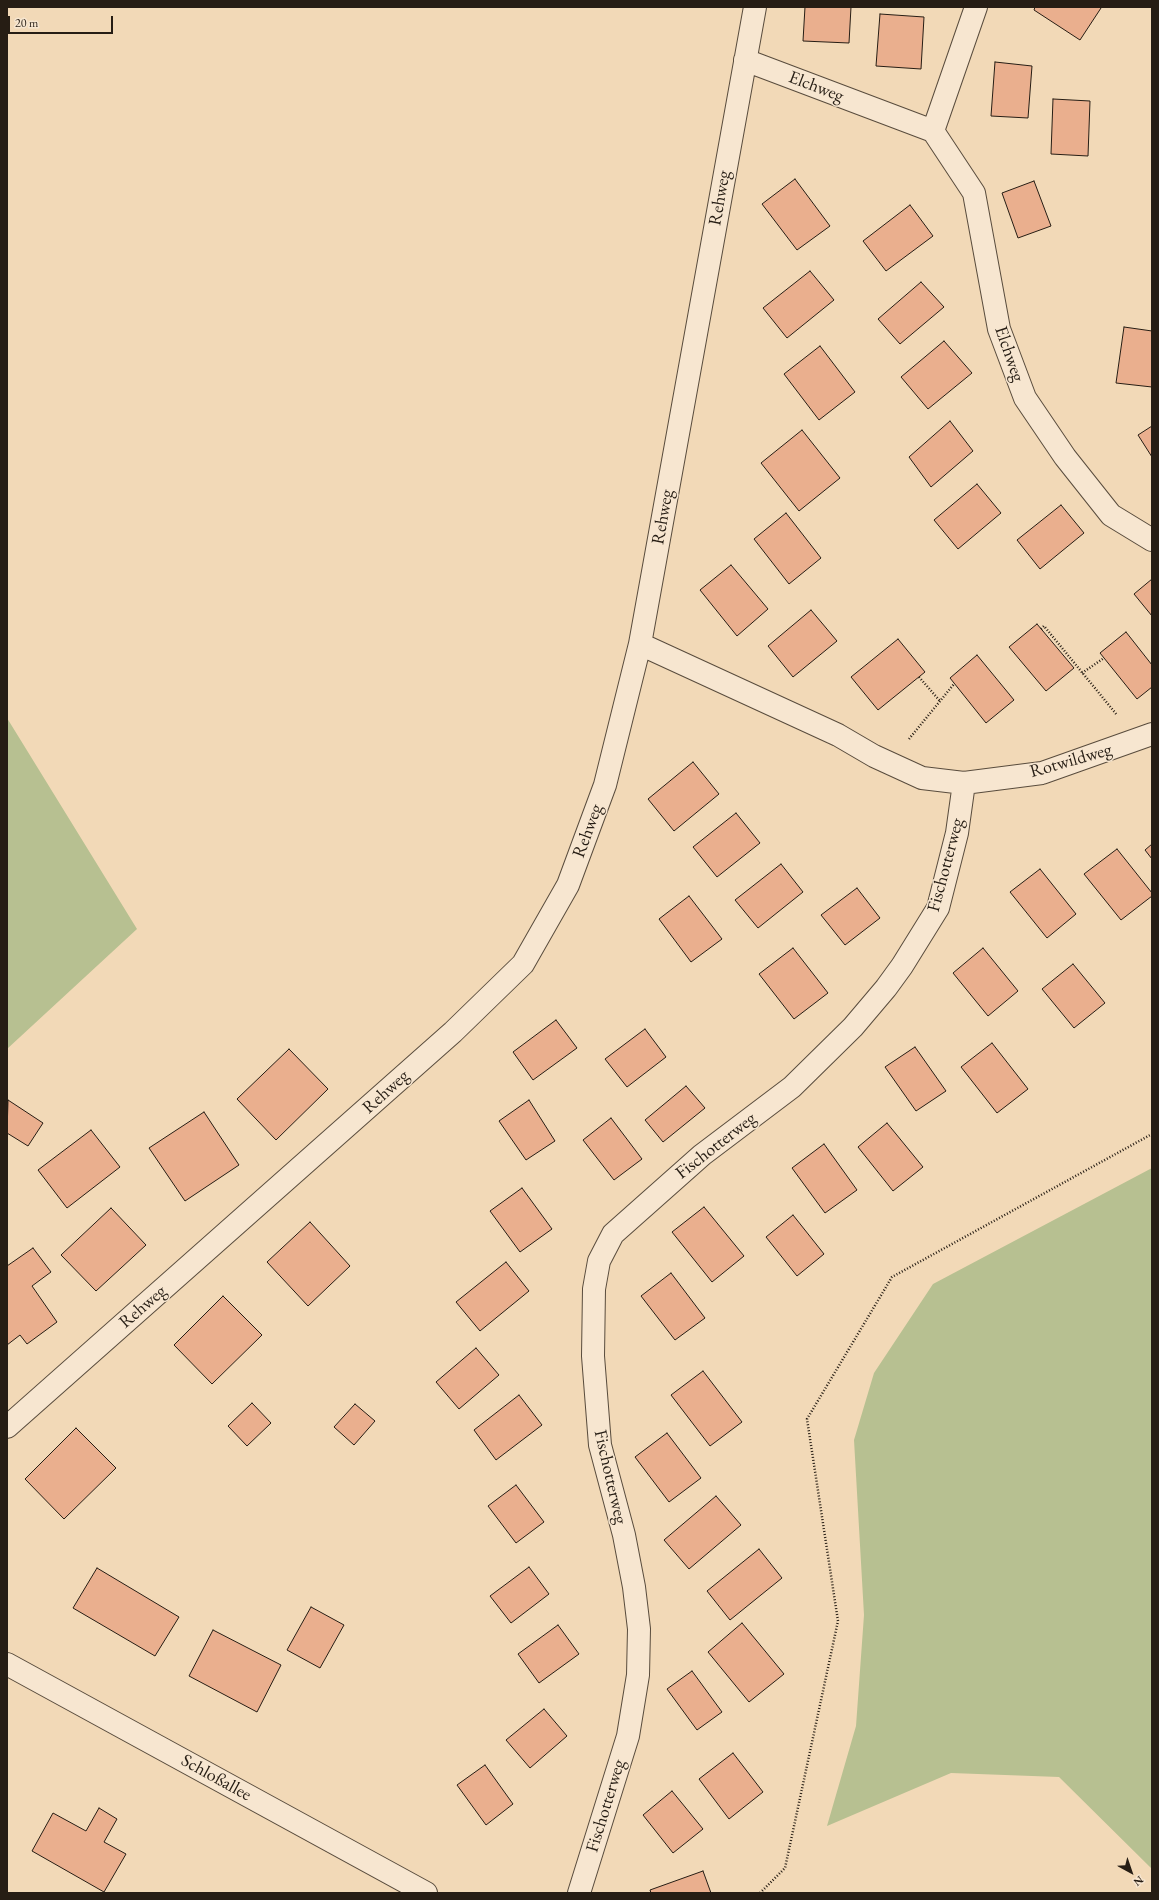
<!DOCTYPE html>
<html>
<head>
<meta charset="utf-8">
<style>
	body { margin:0 }
	#map { position:relative; width:1159px; height:1900px; overflow:hidden; background:#f2d9b7; font-family:"EB Garamond",serif }
	canvas { display:block }
	.frame { position:absolute; inset:0; border:8px solid #261d14; pointer-events:none }
	.north { position:absolute; left:1111px; top:1852px; width:40px; height:40px; -webkit-text-stroke:3px #f7e6d0; paint-order:stroke; rotate:140deg; font-size:11px; font-weight:700; line-height:16px; text-align:center; color:#261d14 }
	.north::after { content:''; display:block; margin:auto; width:14px; height:18px; background:#261d14; clip-path:polygon(50% 0,100% 100%,50% 72%,0 100%) }
	.scale { position:absolute; left:8px; top:16px; width:105px; height:18px; box-sizing:border-box; border:2px solid #261d14; border-top:0; padding-left:5px; font-size:12px; line-height:14px; white-space:nowrap; color:#261d14; -webkit-text-stroke:3px #f7e6d0; paint-order:stroke }
</style>
</head>
<body>
<div id="map">
<canvas width="1159" height="1900"></canvas>
<div class="frame"></div>
<div class="north">N</div>
<div class="scale">20 m</div>
</div>
<script>
const context = document.querySelector('canvas').getContext('2d');
context.lineJoin = 'round';
function fill(path, color) {
  context.fillStyle = color;
  context.fill(path, 'evenodd');
}
function poly(rows) {
  const path = new Path2D();
  for (const r of rows) {
    path.moveTo(r[0], r[1]);
    for (let i = 2; i < r.length; i += 2) path.lineTo(r[i], r[i + 1]);
  }
  return path;
}
function stroke(path, color, width, dash) {
  context.strokeStyle = color;
  context.lineWidth = width;
  context.lineCap = dash ? 'butt' : 'round';
  context.setLineDash(dash || []);
  context.stroke(path);
}
function label(font, color, halo, rows, align = 'center') {
  context.font = font + ' "EB Garamond",serif';
  context.lineWidth = 3;
  context.setLineDash([]);
  context.textBaseline = 'middle';
  context.strokeStyle = halo;
  context.fillStyle = color;
  for (const [text, x, y, turn = 0] of rows) {
    context.save();
    context.translate(x, y);
    context.rotate((+turn || 0) * Math.PI / 180);
    context.textAlign = isNaN(turn) ? turn : align;
    if (halo) context.strokeText(text, 0, 0);
    context.fillText(text, 0, 0);
    context.restore();
  }
}
const green = poly([
	[7,718,137,929,7,1049],
	[1152,1168,1152,1869,1059,1777,951,1773,827,1826,856,1726,864,1615,854,1440,874,1373,933,1284]
]);
const building = poly([
	[805,7,851,7,849,43,803,41,805,7],
	[1035,7,1100,7,1101,8,1080,40,1034,10,1035,7],
	[880,14,924,17,921,69,876,66,880,14],
	[995,62,1032,66,1028,118,991,116,995,62],
	[1053,99,1090,101,1088,156,1051,154,1053,99],
	[795,179,830,226,797,250,762,204,795,179],
	[1034,181,1051,226,1018,238,1002,193,1034,181],
	[910,205,933,236,886,271,863,241,910,205],
	[810,271,834,300,787,338,763,308,810,271],
	[921,282,944,307,900,344,878,319,921,282],
	[1124,327,1152,331,1152,387,1116,383,1124,327],
	[944,341,972,373,928,409,901,377,944,341],
	[820,346,855,392,819,420,784,374,820,346],
	[950,421,973,451,931,487,909,457,950,421],
	[1152,426,1152,457,1138,435,1152,426],
	[802,430,840,478,799,511,761,463,802,430],
	[977,484,1001,513,958,549,934,520,977,484],
	[1061,505,1084,533,1040,569,1017,540,1061,505],
	[786,513,821,558,789,584,754,539,786,513],
	[731,565,768,609,737,636,700,590,731,565],
	[1152,579,1152,616,1134,594,1152,579],
	[811,610,837,641,793,677,768,646,811,610],
	[1037,624,1074,668,1046,691,1009,647,1037,624],
	[1126,632,1152,665,1152,687,1137,699,1100,653,1126,632],
	[898,639,925,672,878,710,851,677,898,639],
	[977,655,1014,700,986,723,950,678,977,655],
	[693,762,719,794,674,831,648,799,693,762],
	[736,813,760,843,717,877,693,847,736,813],
	[1152,844,1152,859,1145,850,1152,844],
	[1117,849,1152,893,1152,896,1121,920,1084,874,1117,849],
	[781,864,803,892,758,928,735,900,781,864],
	[1040,869,1076,914,1047,938,1010,892,1040,869],
	[857,888,880,918,845,945,821,915,857,888],
	[689,896,722,939,691,962,659,919,689,896],
	[793,948,828,993,794,1019,759,974,793,948],
	[983,948,1018,991,988,1016,953,973,983,948],
	[1073,964,1105,1003,1074,1028,1042,989,1073,964],
	[556,1020,577,1048,533,1080,513,1052,556,1020],
	[645,1029,666,1057,627,1087,605,1059,645,1029],
	[992,1043,1028,1089,997,1113,961,1067,992,1043],
	[915,1047,946,1091,916,1111,885,1067,915,1047],
	[289,1049,328,1089,276,1140,237,1099,289,1049],
	[686,1086,705,1108,663,1142,645,1120,686,1086],
	[8,1100,43,1123,28,1146,7,1133,8,1100],
	[529,1100,555,1141,526,1160,499,1121,529,1100],
	[204,1112,239,1165,185,1201,149,1148,204,1112],
	[611,1118,642,1159,614,1180,583,1140,611,1118],
	[887,1123,923,1167,893,1191,858,1147,887,1123],
	[91,1130,120,1167,67,1208,38,1170,91,1130],
	[824,1144,857,1190,825,1213,792,1168,824,1144],
	[522,1188,552,1229,520,1252,490,1211,522,1188],
	[704,1207,744,1256,712,1282,672,1232,704,1207],
	[111,1208,146,1245,96,1291,61,1255,111,1208],
	[793,1215,824,1254,797,1276,766,1237,793,1215],
	[310,1222,350,1266,308,1306,267,1262,310,1222],
	[33,1248,51,1272,32,1286,57,1322,27,1344,20,1335,7,1345,7,1266,33,1248],
	[506,1262,529,1291,480,1331,456,1302,506,1262],
	[671,1273,705,1318,675,1340,641,1296,671,1273],
	[223,1296,262,1335,212,1384,174,1345,223,1296],
	[476,1348,499,1375,459,1409,436,1382,476,1348],
	[703,1371,742,1422,710,1446,671,1395,703,1371],
	[519,1395,542,1425,496,1460,474,1430,519,1395],
	[252,1403,271,1423,247,1446,228,1426,252,1403],
	[355,1404,375,1421,354,1445,334,1427,355,1404],
	[76,1428,116,1468,64,1519,25,1479,76,1428],
	[667,1433,701,1478,669,1502,635,1457,667,1433],
	[516,1485,544,1522,516,1543,488,1506,516,1485],
	[716,1496,741,1525,689,1569,664,1540,716,1496],
	[759,1549,782,1578,730,1620,707,1591,759,1549],
	[529,1567,549,1594,511,1623,490,1596,529,1567],
	[97,1568,179,1617,155,1656,73,1608,97,1568],
	[311,1607,344,1625,320,1668,287,1650,311,1607],
	[742,1623,784,1674,749,1702,708,1652,742,1623],
	[558,1625,579,1654,539,1683,518,1654,558,1625],
	[213,1630,281,1665,257,1712,189,1676,213,1630],
	[692,1671,722,1712,697,1730,667,1689,692,1671],
	[544,1709,567,1736,530,1768,506,1740,544,1709],
	[733,1753,763,1792,729,1819,699,1779,733,1753],
	[485,1765,513,1804,486,1825,457,1785,485,1765],
	[672,1791,703,1829,673,1853,643,1815,672,1791],
	[99,1808,117,1819,104,1842,126,1854,104,1892,32,1851,53,1813,86,1831,99,1808],
	[703,1871,711,1893,651,1893,650,1890,703,1871]
]);
const path = poly([
	[1041,629,1044,626,1117,715],
	[1082,673,1104,658],
	[919,677,940,701],
	[909,739,954,684],
	[760,1893,785,1868,838,1621,807,1419,892,1277,1152,1134]
]);
const minor = poly([
	[976,7,933,131,974,193,999,329,1025,398,1065,457,1111,515,1152,540],
	[745,60,933,131],
	[964,783,1042,773,1152,734],
	[7,1427,453,1032,523,964,568,885,605,785,640,644,755,7],
	[7,1664,426,1893],
	[579,1893,628,1736,638,1675,639,1629,634,1587,624,1535,600,1445,593,1356,594,1289,599,1261,613,1234,702,1155,792,1087,853,1027,886,988,902,966,938,908,957,833,964,783,922,778,874,756,838,735,640,644]
]);
const streetNames = [
	["Elchweg",816,87,21],
	["Rehweg",720,198,-80],
	["Elchweg",1009,354,71],
	["Rehweg",663,517,-80],
	["Rotwildweg",1071,761,-16],
	["Rehweg",588,831,-70],
	["Fischotterweg",946,865,-75],
	["Rehweg",386,1092,-42],
	["Fischotterweg",716,1146,-38],
	["Rehweg",143,1307,-41],
	["Fischotterweg",610,1477,77],
	["Schloßallee",216,1778,29],
	["Fischotterweg",606,1806,-73]
];
fill(green, '#b7c091');
fill(building, '#eaaf8e');
stroke(building, '#261d14', 1);
stroke(minor, '#594c3d', 24);
stroke(path, '#261d14', 2.5, [1, 2]);
stroke(minor, '#f7e6d0', 22);
label('18px', '#261d14', '#f7e6d0', streetNames);
</script>
</body>
</html>
